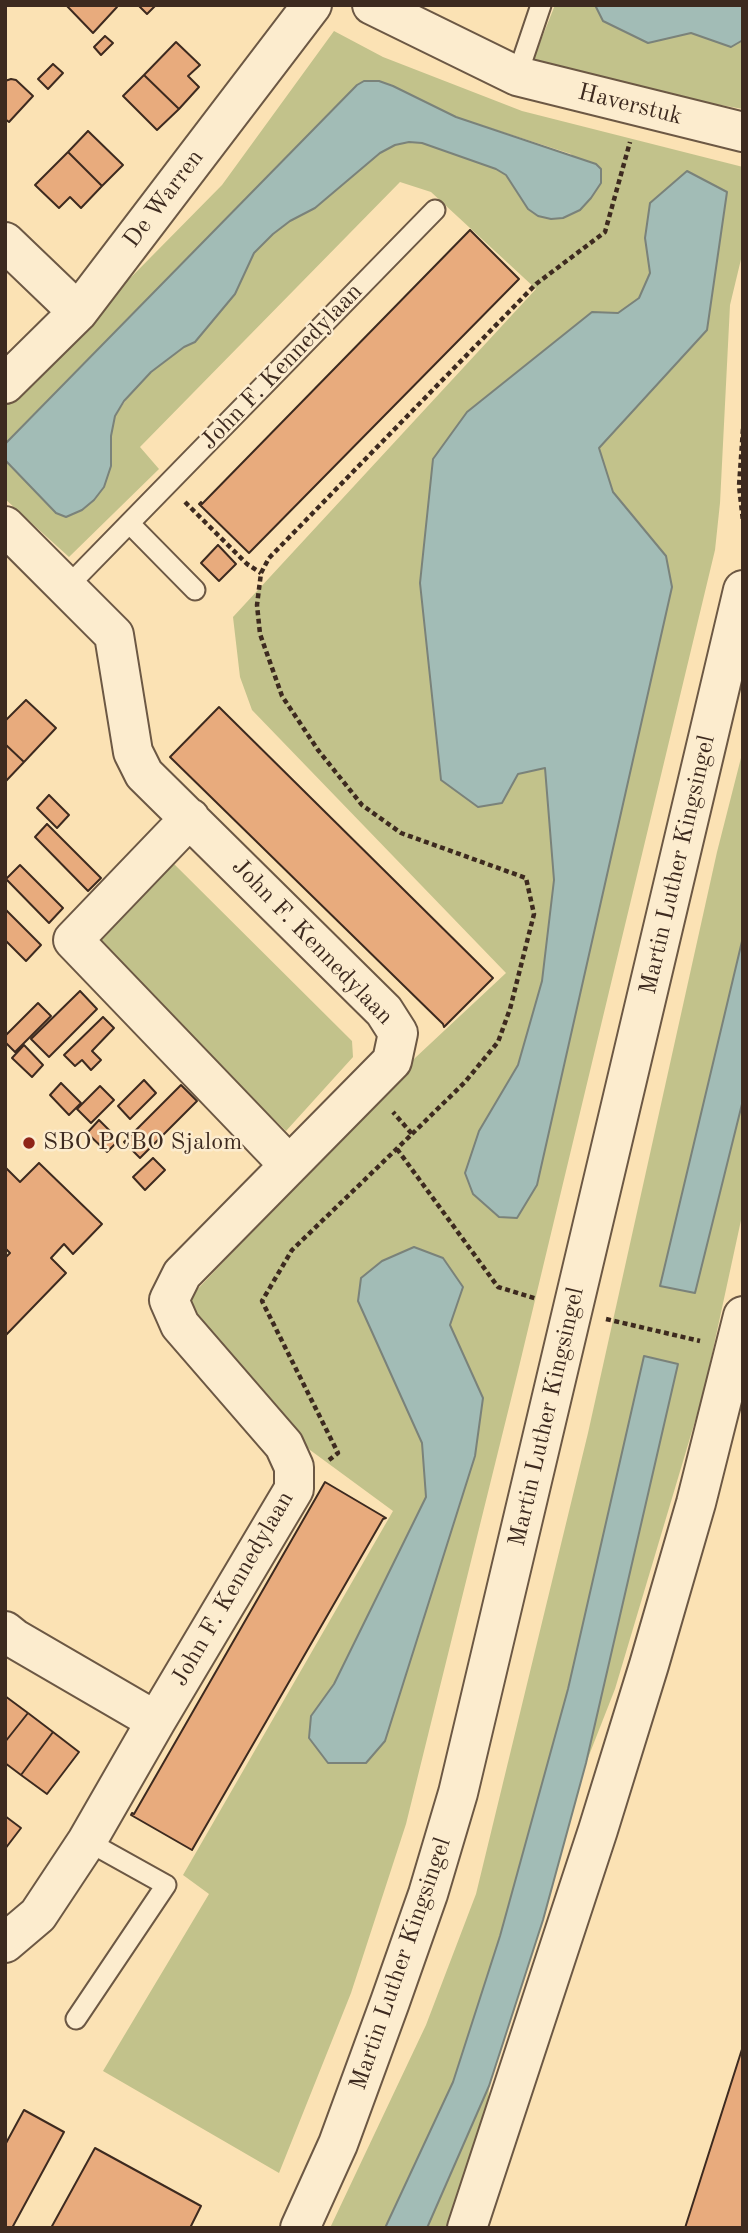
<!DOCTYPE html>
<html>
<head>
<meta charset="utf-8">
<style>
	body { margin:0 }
	#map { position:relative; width:748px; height:2233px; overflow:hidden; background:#fbe2b4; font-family:"Old Standard TT",serif }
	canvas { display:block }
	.frame { position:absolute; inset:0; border:7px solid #3d2a1f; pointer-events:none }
</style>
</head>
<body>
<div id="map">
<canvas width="748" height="2233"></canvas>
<div class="frame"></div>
</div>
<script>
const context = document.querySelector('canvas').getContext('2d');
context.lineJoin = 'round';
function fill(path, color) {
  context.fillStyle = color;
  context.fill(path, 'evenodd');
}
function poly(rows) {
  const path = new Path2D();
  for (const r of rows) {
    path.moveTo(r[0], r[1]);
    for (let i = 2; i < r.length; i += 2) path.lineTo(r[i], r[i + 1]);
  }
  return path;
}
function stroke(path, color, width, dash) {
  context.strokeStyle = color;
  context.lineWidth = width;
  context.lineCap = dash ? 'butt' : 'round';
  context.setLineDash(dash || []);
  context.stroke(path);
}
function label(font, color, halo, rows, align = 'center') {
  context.font = font + ' "Old Standard TT",serif';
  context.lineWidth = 5;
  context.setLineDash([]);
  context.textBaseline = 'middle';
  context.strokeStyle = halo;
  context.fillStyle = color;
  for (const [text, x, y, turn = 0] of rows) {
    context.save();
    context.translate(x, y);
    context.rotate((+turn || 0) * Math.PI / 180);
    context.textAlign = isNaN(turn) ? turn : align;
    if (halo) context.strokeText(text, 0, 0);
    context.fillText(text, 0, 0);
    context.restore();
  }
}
const green = poly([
	[555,5,595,5,603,21,648,42,691,33,731,47,743,40,743,109,681,98,533,60],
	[334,31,383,57,522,111,743,167,743,251,730,305,720,503,715,550,518,1371,406,1824,351,1993,279,2173,103,2071,209,1894,183,1875,393,1511,310,1450,197,1321,190,1307,194,1293,415,1058,506,973,252,710,240,677,233,617,536,289,431,192,400,182,140,447,159,469,69,557,5,499,5,460,56,513,66,517,82,510,94,500,111,466,111,436,115,416,135,387,151,372,184,347,195,341,235,294,254,253,273,234,290,221,315,208,380,153,395,145,409,142,422,143,496,169,506,175,521,199,563,218,580,210,591,198,571,154,456,117,393,86,357,85,5,444,5,405,222,185],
	[645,238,707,330,599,448,613,492,666,556,672,587,537,1185,517,1218,479,1131,518,1065,542,981,554,880,545,767,518,774,618,313,639,298,650,273],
	[443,1258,463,1287,450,1325,483,1398,309,1738,311,1716,334,1684,426,1497,422,1443],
	[743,750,743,937,661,1286,695,1293,743,1100,743,1211,704,1391,615,1689,586,1763,678,1364,644,1357,568,1689,500,1936,453,2082,385,2228,330,2228,426,2025,476,1894,588,1433,717,852],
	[167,857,352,1041,353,1057,286,1131,89,940],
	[489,2086,488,2106,448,2228,427,2228]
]);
const water = poly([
	[595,5,743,5,743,40,731,47,691,33,648,43,603,21,595,5],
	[364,81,379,81,393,86,456,117,596,164,601,169,601,183,591,198,580,210,563,218,551,219,538,216,528,209,506,175,496,169,422,143,409,142,395,145,380,153,315,208,290,221,273,234,254,253,235,294,195,342,184,347,151,372,124,401,115,416,111,436,111,466,104,487,94,500,82,510,66,517,56,513,5,460,6,443,357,85,364,81],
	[687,171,727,192,707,330,599,448,613,492,666,556,672,587,537,1185,517,1218,499,1217,473,1194,465,1173,479,1131,518,1065,542,981,554,880,545,768,518,774,502,803,478,807,441,780,420,583,433,459,467,412,592,312,618,313,639,298,650,273,645,238,650,203,687,171],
	[743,937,743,1100,695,1293,660,1286,743,937],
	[414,1247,443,1258,463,1287,450,1325,483,1398,475,1456,385,1741,366,1763,328,1763,309,1738,311,1716,334,1684,426,1497,422,1443,358,1301,361,1278,382,1261,414,1247],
	[644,1356,678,1364,586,1763,543,1920,489,2086,427,2228,385,2228,453,2082,500,1936,568,1689,644,1356]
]);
const building = poly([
	[66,5,115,5,117,7,93,33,66,5],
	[138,5,156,5,147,14,138,5],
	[105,36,113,43,101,55,94,47,105,36],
	[176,42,200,65,188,76,199,87,179,109,144,75,176,42],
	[53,64,63,73,48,89,38,79,53,64],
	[144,75,179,109,157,130,123,96,144,75],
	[11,79,16,80,33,96,9,122,5,119,5,81,11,79],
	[88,131,123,165,102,186,68,152,88,131],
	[68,152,102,186,81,208,70,197,59,208,35,185,68,152],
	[470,230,519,279,249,553,199,504,201,502,202,504,470,230],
	[218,545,236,564,219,581,201,563,218,545],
	[26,700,56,728,24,762,5,744,5,721,26,700],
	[219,707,493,978,444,1027,443,1024,170,757,219,707],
	[5,744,24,762,5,782,5,744],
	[49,795,69,815,57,828,37,808,49,795],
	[47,824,101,878,88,891,35,837,47,824],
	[20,865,63,908,49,923,6,879,20,865],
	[5,909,41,945,26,961,5,940,5,909],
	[80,991,97,1009,49,1057,31,1039,80,991],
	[38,1003,51,1016,15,1052,5,1042,5,1036,38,1003],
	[103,1017,114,1028,92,1051,101,1060,91,1070,82,1060,75,1066,64,1055,103,1017],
	[24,1045,43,1065,32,1077,12,1058,24,1045],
	[144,1080,156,1093,130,1119,118,1106,144,1080],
	[61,1083,81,1103,69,1115,50,1095,61,1083],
	[181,1085,197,1101,140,1158,124,1142,181,1085],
	[100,1086,114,1100,91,1123,77,1109,100,1086],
	[99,1120,119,1140,107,1152,87,1133,99,1120],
	[153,1158,165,1170,145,1190,133,1177,153,1158],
	[39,1163,102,1224,73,1254,64,1244,51,1258,66,1273,5,1336,5,1258,10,1253,5,1248,5,1167,20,1182,39,1163],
	[325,1482,386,1518,383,1519,192,1850,131,1815,132,1813,134,1814,325,1482],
	[5,1696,28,1713,5,1742,5,1696],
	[28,1713,53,1732,21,1775,5,1763,5,1742,28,1713],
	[53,1732,79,1752,47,1794,21,1775,53,1732],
	[5,1816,21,1828,5,1849,5,1816],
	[743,2046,743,2228,685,2228,743,2046],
	[24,2110,64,2132,12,2228,5,2228,5,2145,24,2110],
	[95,2148,201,2206,190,2228,51,2228,95,2148]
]);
const path = poly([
	[743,429,739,486,743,521],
	[185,502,247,564,261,573],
	[412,1134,465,1082,498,1042,510,1009,534,914,526,878,401,833,362,805,318,750,282,696,260,634,257,605,261,573,269,558,536,284,605,232,630,142],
	[397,1149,498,1287,537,1299],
	[606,1319,700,1341],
	[329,1460,338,1453,262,1301,292,1250,412,1134,393,1112]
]);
const service = poly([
	[517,76,541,5],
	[130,524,195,590],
	[67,587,435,210],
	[76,2019,166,1885,87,1841]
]);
const minor = poly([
	[372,5,517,76,743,132],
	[5,242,78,312],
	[5,384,78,312,312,5],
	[5,526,114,635,133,752,144,774,384,1011,398,1033,392,1061,182,1274,169,1300,180,1325,284,1445,294,1467,294,1489,156,1721,87,1841,38,1915,5,1943],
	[190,818,73,940,289,1165],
	[5,1631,15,1639,156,1721],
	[467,2228,598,1830,649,1665,696,1503,743,1316]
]);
const tertiary = poly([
	[300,2228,338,2144,390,2002,428,1894,458,1793,743,590]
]);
const markers = [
	[29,1143,7,"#8f2418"]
];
const streetNames = [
	["Haverstuk",630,105,14],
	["De Warren",164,199,-53],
	["John F. Kennedylaan",282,367,-46],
	["Martin Luther Kingsingel",678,865,-77],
	["John F. Kennedylaan",312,942,46],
	["Martin Luther Kingsingel",547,1417,-77],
	["John F. Kennedylaan",233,1589,-60],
	["Martin Luther Kingsingel",401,1964,-71]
];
const poiNames = [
	["SBO PCBO Sjalom",43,1143]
];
fill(green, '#c2c28b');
fill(water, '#a2bcb6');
stroke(water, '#7a827a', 2);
fill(building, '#e8ab7d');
stroke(building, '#3d2a1f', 2);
stroke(service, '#6c5844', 23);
stroke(minor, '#6c5844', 42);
stroke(tertiary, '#6c5844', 42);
stroke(path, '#3d2a1f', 4.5, [5, 3.5]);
stroke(service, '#fcecce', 19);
stroke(minor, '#fcecce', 38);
stroke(tertiary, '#fcecce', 38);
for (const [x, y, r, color] of markers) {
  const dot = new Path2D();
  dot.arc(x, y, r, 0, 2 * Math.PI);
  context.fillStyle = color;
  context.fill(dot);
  stroke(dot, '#fcecce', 2.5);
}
label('24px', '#3d2a1f', '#fcecce', streetNames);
label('24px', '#3d2a1f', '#fcecce', poiNames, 'left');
</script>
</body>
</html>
